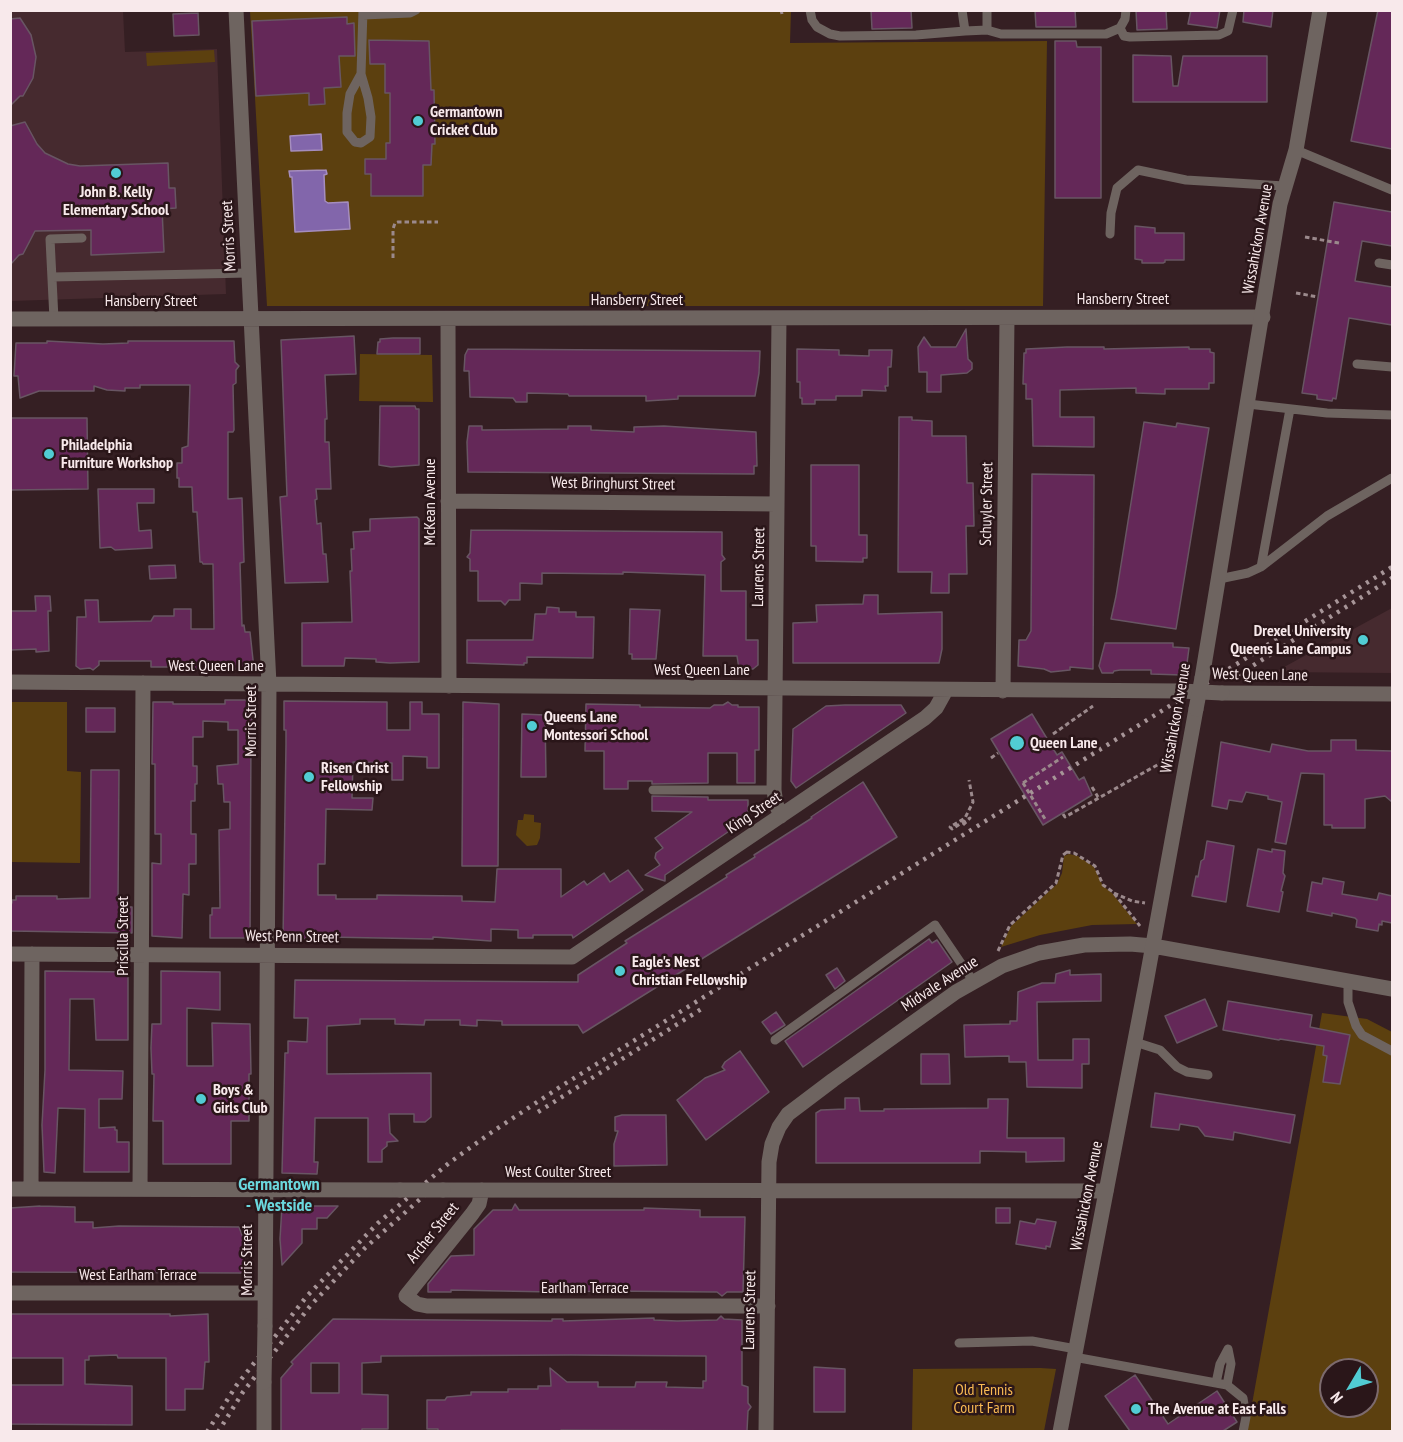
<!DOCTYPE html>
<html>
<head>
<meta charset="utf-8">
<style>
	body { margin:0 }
	#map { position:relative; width:1403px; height:1442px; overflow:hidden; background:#351f23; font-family:"PT Sans Narrow",sans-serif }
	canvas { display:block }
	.frame { position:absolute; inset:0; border:12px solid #f8e9eb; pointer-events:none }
	.north { position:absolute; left:1319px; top:1358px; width:60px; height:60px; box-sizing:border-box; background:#2a1619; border:2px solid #7c6a6d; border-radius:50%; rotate:232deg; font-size:16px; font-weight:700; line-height:24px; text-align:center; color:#f8e9eb }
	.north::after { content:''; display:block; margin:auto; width:21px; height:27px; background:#51ccd3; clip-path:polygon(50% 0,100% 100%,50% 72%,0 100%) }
</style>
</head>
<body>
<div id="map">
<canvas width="1403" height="1442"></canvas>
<div class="frame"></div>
<div class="north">N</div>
</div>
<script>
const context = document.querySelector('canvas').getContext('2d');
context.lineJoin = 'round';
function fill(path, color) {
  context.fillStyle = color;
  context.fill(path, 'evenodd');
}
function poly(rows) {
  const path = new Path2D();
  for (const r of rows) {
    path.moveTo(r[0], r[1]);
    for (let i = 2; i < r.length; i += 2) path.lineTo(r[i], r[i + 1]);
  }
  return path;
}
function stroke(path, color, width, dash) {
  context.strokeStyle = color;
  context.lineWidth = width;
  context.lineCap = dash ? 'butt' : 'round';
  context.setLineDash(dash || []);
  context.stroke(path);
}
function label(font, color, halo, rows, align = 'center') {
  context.font = font + ' "PT Sans Narrow",sans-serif';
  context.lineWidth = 5;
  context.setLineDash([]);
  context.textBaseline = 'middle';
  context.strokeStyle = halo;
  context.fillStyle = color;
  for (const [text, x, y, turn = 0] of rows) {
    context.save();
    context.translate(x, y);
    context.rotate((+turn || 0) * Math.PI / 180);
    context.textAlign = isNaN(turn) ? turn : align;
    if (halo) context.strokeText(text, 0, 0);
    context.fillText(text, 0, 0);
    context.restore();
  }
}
const built = poly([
	[10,11,123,11,125,52,217,49,226,294,11,301],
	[1392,608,1392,673,1275,672]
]);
const green = poly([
	[791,10,790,43,1047,41,1043,306,267,306,250,11],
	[214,50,215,62,147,66,146,53],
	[360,354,432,355,433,402,359,401],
	[11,702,67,702,67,771,81,772,80,863,11,862],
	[524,814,534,815,534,822,541,823,540,838,537,845,527,846,516,835,518,820,523,820],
	[1069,854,1078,856,1094,867,1103,886,1112,893,1137,924,1092,925,1040,935,1001,947,1011,926,1057,884,1062,873,1064,856],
	[1322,1013,1367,1019,1392,1032,1392,1431,1247,1432],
	[1331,1370,1367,1370,1367,1406,1331,1406],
	[1040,1368,1056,1369,1044,1431,912,1431,913,1369]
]);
const water = poly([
	[321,134,322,150,291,151,290,136,321,134],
	[326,170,327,174,324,175,325,201,328,203,348,202,350,229,295,232,292,177,290,177,289,171,326,170]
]);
const building = poly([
	[871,10,911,10,912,28,872,29,871,10],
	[1035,10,1075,10,1076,27,1036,27,1035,10],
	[1136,10,1166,10,1167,29,1137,30,1136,10],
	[1191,10,1220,10,1217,28,1188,24,1191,10],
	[1244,10,1273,10,1271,27,1243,22,1244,10],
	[1378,10,1392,10,1392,149,1351,141,1378,10],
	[198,13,199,35,174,36,173,14,198,13],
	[347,17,347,24,354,23,355,56,339,56,341,87,324,88,325,104,309,105,309,93,256,96,252,21,347,17],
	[20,18,31,35,36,57,33,78,23,96,20,96,10,106,10,19,20,18],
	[369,40,429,41,431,90,434,90,435,144,432,144,431,165,423,165,423,196,371,196,371,174,365,174,365,159,386,159,386,143,390,143,390,93,385,93,385,64,370,64,369,40],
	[1055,41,1076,41,1077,47,1101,47,1101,198,1055,198,1055,41],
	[1133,55,1171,56,1173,86,1178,86,1183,56,1267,56,1267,102,1133,102,1133,55],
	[25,122,37,144,45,153,68,164,80,166,168,163,169,188,175,188,176,208,162,209,164,252,91,255,91,230,35,231,23,254,19,255,10,265,10,126,25,122],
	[1334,202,1392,212,1392,246,1362,241,1355,281,1392,287,1392,325,1349,318,1336,399,1333,398,1332,401,1317,399,1317,395,1302,393,1334,202],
	[1135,226,1155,228,1155,233,1184,233,1184,260,1165,260,1165,262,1163,263,1142,263,1142,260,1135,259,1135,226],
	[966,329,968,359,972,363,972,369,967,373,941,375,941,392,927,392,927,372,919,372,918,347,924,337,931,347,956,347,966,329],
	[354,336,356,374,325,375,327,419,325,419,325,442,329,442,331,489,316,489,317,499,315,500,317,524,321,523,323,554,326,554,328,582,285,583,280,497,287,496,281,340,354,336],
	[393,338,420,338,420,354,377,354,378,342,380,342,380,339,393,338],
	[47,341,103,344,128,343,128,341,234,341,235,362,239,366,236,370,236,383,233,385,234,430,233,432,228,432,228,499,242,498,244,562,240,563,242,626,244,625,245,632,250,632,254,669,174,669,174,667,151,667,151,661,99,661,99,665,93,670,90,668,80,669,76,666,77,617,86,617,85,600,98,600,99,622,151,621,154,616,174,616,174,609,191,609,191,629,214,629,213,564,203,564,202,562,200,562,197,512,193,512,192,487,179,487,179,478,177,478,177,463,182,463,182,448,188,446,190,385,140,385,140,388,125,388,125,391,107,390,94,386,94,391,39,391,20,398,18,376,14,376,16,343,47,343,47,341],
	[1067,347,1104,347,1104,349,1189,347,1189,349,1210,349,1210,352,1214,353,1214,383,1209,383,1209,389,1165,389,1165,394,1136,393,1136,388,1060,390,1060,417,1094,417,1094,447,1033,446,1032,399,1026,399,1026,384,1023,384,1024,353,1026,353,1026,349,1067,347],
	[468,349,760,351,759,373,755,396,678,396,678,399,646,401,646,396,569,396,568,394,527,393,527,402,516,402,513,398,470,397,469,371,464,371,465,355,468,349],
	[797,349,839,350,839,355,869,356,869,350,892,350,891,367,888,367,888,386,885,386,886,391,862,390,862,396,836,396,836,400,815,400,815,404,802,404,802,398,800,398,800,382,797,382,797,349],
	[380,406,415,406,416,409,419,409,419,465,391,467,379,465,380,406],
	[899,417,912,417,912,420,932,421,932,436,966,436,967,483,973,483,974,526,966,526,967,574,949,574,949,593,931,593,932,572,898,572,899,417],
	[10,418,87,418,88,489,10,490,10,418],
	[1144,422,1176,427,1177,423,1209,428,1176,629,1111,619,1116,596,1144,422],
	[469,426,482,426,482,430,568,429,568,426,591,426,591,430,634,432,634,427,664,426,756,432,757,466,754,466,754,474,468,472,467,442,469,426],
	[811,465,859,465,859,535,867,535,867,558,863,558,863,562,816,561,816,546,811,546,811,465],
	[1032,474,1094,475,1093,669,1070,667,1070,670,1051,672,1044,669,1018,666,1019,640,1026,640,1031,631,1032,474],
	[98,489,154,489,154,503,137,503,139,531,151,530,152,548,115,550,111,547,100,548,98,489],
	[417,517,419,519,419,662,390,663,376,662,376,659,345,658,344,666,302,666,302,623,352,622,350,571,352,571,351,549,354,549,353,532,370,531,370,519,417,517],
	[471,530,722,532,722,555,725,559,721,562,721,591,746,591,746,640,758,640,758,665,753,669,739,669,737,656,703,656,705,575,623,572,623,574,542,573,542,584,520,583,520,600,509,600,505,605,501,601,478,601,478,571,470,571,470,559,467,557,470,553,471,530],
	[175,565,176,578,150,579,149,566,175,565],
	[864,595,878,595,878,614,942,612,942,649,939,663,793,663,793,623,817,622,816,605,863,604,864,595],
	[35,596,50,596,51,611,48,611,49,651,36,652,36,649,10,650,10,611,36,611,35,596],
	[547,607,559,608,559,612,576,612,576,617,594,617,593,658,527,657,527,663,524,663,524,665,467,663,467,640,533,640,535,614,546,614,547,607],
	[630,609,660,610,656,659,632,659,632,654,629,654,630,609],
	[1105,643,1173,643,1173,647,1189,648,1186,671,1182,675,1151,674,1151,670,1120,670,1114,671,1113,673,1102,673,1099,666,1105,643],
	[225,700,252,700,252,723,256,726,251,731,250,938,210,938,210,915,212,915,212,908,220,908,219,830,230,829,230,802,224,802,223,784,218,784,217,766,238,764,238,730,228,730,228,722,203,721,203,737,193,737,193,766,197,766,197,784,195,784,195,801,191,801,191,834,196,834,196,864,189,864,189,895,183,894,182,938,152,936,152,863,161,864,161,834,155,834,155,764,152,764,153,702,173,702,173,704,225,704,225,700],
	[284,701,387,702,387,730,410,730,410,702,422,702,422,714,439,714,439,768,427,768,427,757,403,756,403,780,392,780,392,763,353,762,352,798,373,798,372,810,326,809,325,864,318,864,318,895,336,895,336,899,377,899,377,895,462,896,462,901,495,902,497,869,561,869,561,897,584,881,587,885,604,873,610,882,628,870,643,890,573,938,572,935,533,935,533,938,518,938,518,930,491,929,491,941,433,937,433,939,327,937,319,937,319,939,283,939,286,744,286,730,284,730,284,701],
	[463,702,499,704,498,866,462,866,463,702],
	[728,702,732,705,738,705,738,707,759,707,759,750,755,750,755,783,737,783,737,753,708,753,708,783,652,784,652,781,628,781,628,789,604,789,604,751,585,751,586,704,640,705,640,707,710,708,714,705,723,705,728,702],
	[845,705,901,705,906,713,796,788,791,781,793,729,826,706,845,705],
	[86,708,115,708,115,732,86,732,86,708],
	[522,714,545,715,546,777,521,777,522,714],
	[1032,714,1057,755,1062,752,1079,780,1084,777,1092,795,1043,825,991,739,1032,714],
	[1331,740,1356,740,1356,750,1392,751,1392,802,1385,796,1365,799,1365,828,1332,828,1332,825,1324,825,1324,774,1301,773,1286,844,1275,842,1282,802,1268,799,1268,796,1246,792,1242,802,1229,800,1227,809,1212,806,1221,742,1270,752,1272,744,1308,751,1331,751,1331,740],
	[91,770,119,770,118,901,126,901,126,907,132,907,132,933,10,931,10,903,12,903,12,900,16,900,16,896,57,896,57,899,90,898,91,770],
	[863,782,897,837,583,1033,578,1025,502,1025,502,1021,477,1020,477,1026,460,1025,460,1020,425,1020,424,1025,395,1024,395,1019,360,1019,360,1024,327,1026,327,1074,431,1073,431,1117,425,1122,414,1122,414,1114,389,1114,390,1133,398,1141,387,1142,387,1146,382,1150,382,1162,368,1162,368,1118,315,1118,314,1162,318,1162,317,1174,282,1173,285,1053,288,1053,288,1041,307,1042,308,1018,294,1018,295,980,578,982,578,975,627,943,625,941,727,877,726,875,755,857,754,855,812,818,811,817,863,782],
	[652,796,708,797,708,800,748,800,748,812,741,823,665,875,665,881,645,875,660,865,655,858,656,853,663,848,655,838,692,812,652,811,652,796],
	[1207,841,1234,846,1226,902,1192,896,1196,876,1198,877,1201,861,1204,859,1207,841],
	[1258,849,1272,852,1272,849,1285,851,1283,873,1285,876,1281,891,1283,892,1279,912,1247,906,1258,849],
	[1323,878,1344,882,1342,894,1377,900,1379,893,1392,896,1392,923,1382,921,1382,925,1379,924,1378,931,1356,927,1357,920,1355,918,1332,913,1332,916,1307,911,1312,882,1322,884,1323,878],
	[929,939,932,943,937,940,952,962,803,1067,785,1041,929,939],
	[837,968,845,981,835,989,826,975,837,968],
	[1070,970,1070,975,1101,974,1101,1001,1037,1002,1038,1060,1073,1060,1073,1039,1089,1039,1089,1064,1082,1064,1082,1088,1027,1087,1026,1062,1009,1062,1009,1056,965,1057,964,1025,1010,1024,1010,1021,1017,1021,1018,992,1042,983,1055,983,1056,974,1070,970],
	[45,971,128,972,128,1040,96,1040,94,999,70,999,69,1070,123,1071,122,1099,99,1099,99,1128,115,1127,115,1130,117,1130,117,1142,129,1142,129,1172,84,1172,85,1109,58,1108,55,1173,44,1172,42,1125,45,1070,45,971],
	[161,971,220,972,220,1010,187,1008,187,1066,213,1066,212,1023,250,1024,251,1074,249,1074,249,1121,231,1121,231,1164,163,1164,163,1121,153,1121,154,1074,152,1074,151,1048,152,1024,161,1024,161,971],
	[1205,999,1217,1026,1177,1043,1165,1016,1205,999],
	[1228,1001,1312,1015,1310,1027,1350,1035,1340,1084,1323,1082,1327,1056,1323,1055,1324,1046,1280,1039,1279,1040,1223,1030,1228,1001],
	[776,1012,785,1025,771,1034,762,1022,776,1012],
	[740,1051,769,1092,706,1140,677,1100,705,1078,725,1070,722,1067,725,1062,740,1051],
	[921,1054,949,1054,950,1084,921,1084,921,1054],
	[1155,1093,1295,1115,1290,1143,1234,1132,1233,1140,1205,1136,1198,1127,1180,1124,1179,1130,1151,1127,1155,1093],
	[845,1098,859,1098,860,1111,884,1111,884,1109,988,1108,988,1099,1008,1099,1007,1138,1064,1138,1064,1161,1026,1162,1026,1152,980,1151,980,1163,816,1163,816,1113,821,1110,845,1109,845,1098],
	[622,1115,666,1115,667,1165,614,1166,614,1144,618,1131,615,1131,615,1117,622,1115],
	[515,1204,519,1210,644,1210,644,1208,700,1210,700,1217,745,1217,743,1292,727,1292,722,1296,717,1292,608,1291,552,1292,451,1290,451,1292,428,1292,428,1284,451,1256,474,1255,474,1229,493,1210,512,1210,515,1204],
	[40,1206,75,1207,75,1222,93,1222,93,1228,119,1226,239,1227,242,1235,246,1234,246,1242,249,1245,245,1257,244,1273,10,1272,10,1208,40,1206],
	[282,1206,338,1206,327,1218,317,1218,317,1229,302,1229,302,1243,282,1265,280,1239,282,1206],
	[996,1208,1010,1208,1010,1223,996,1223,996,1208],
	[1037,1219,1056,1222,1050,1247,1046,1246,1046,1249,1016,1244,1020,1221,1035,1224,1037,1219],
	[10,1314,170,1314,170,1316,208,1314,209,1362,205,1362,203,1389,185,1389,185,1410,166,1410,166,1358,118,1358,117,1355,89,1356,89,1360,85,1360,85,1384,132,1386,132,1425,10,1424,10,1385,63,1385,63,1358,10,1358,10,1314],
	[721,1316,724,1319,742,1320,742,1385,748,1387,748,1403,751,1407,748,1411,747,1431,561,1430,561,1431,438,1431,438,1429,427,1429,427,1400,445,1400,447,1397,471,1395,471,1392,508,1392,508,1389,538,1389,538,1386,551,1386,550,1368,567,1382,598,1382,598,1387,635,1387,636,1382,667,1382,666,1387,703,1388,703,1381,706,1381,706,1356,571,1355,381,1356,381,1362,362,1363,362,1394,388,1395,388,1429,362,1429,362,1431,281,1431,281,1378,293,1364,291,1362,333,1319,552,1321,552,1319,563,1319,563,1321,654,1318,654,1320,677,1321,717,1320,721,1316],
	[311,1363,339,1363,339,1393,311,1393,311,1363],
	[814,1367,845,1369,845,1412,814,1412,814,1367],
	[1135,1375,1168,1424,1217,1391,1237,1422,1223,1431,1130,1431,1105,1396,1135,1375]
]);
const path = poly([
	[781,10,782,14],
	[1305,237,1339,243],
	[393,258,393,229,395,223,398,222,438,222],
	[1296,293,1318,297],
	[1053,734,1093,706],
	[991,758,998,753],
	[1023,783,1063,757],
	[1092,787,1098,797],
	[1063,814,1065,817,1159,764,1172,759],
	[963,825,970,818,952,829,950,827,965,818,973,802,969,780],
	[1066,852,1074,853,1095,866,1103,885,1113,892,1140,926],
	[1114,893,1132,901,1145,903],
	[998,951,1010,925,1056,883,1063,855,1067,852]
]);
const service = poly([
	[810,10,812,20,817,27,830,34,840,36,916,35,965,31],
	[962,10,965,31,987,30,987,10],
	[363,15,410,13,416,10],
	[1120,28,1124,36,1130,37,1219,35,1228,31,1233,10],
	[987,30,1001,34,1106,34,1120,28,1125,19,1126,10],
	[361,74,350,94,347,113,347,132,355,142,361,143,370,137,371,117,368,98,361,74,363,10],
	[1296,150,1392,190],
	[1110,234,1111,213,1117,188,1138,170,1186,180,1284,186],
	[1379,263,1392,265],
	[52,277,249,273],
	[54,319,50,239,82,238],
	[1357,364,1392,367],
	[1248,404,1327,413,1392,415],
	[1290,409,1261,567,1327,516,1392,478],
	[1219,579,1248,573,1261,567],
	[653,790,774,790],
	[1348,981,1348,1002,1356,1026,1362,1035,1392,1051],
	[775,1040,935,925,973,981],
	[1135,1042,1160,1050,1177,1067,1187,1072,1208,1075],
	[959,1343,1032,1341,1076,1349],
	[1074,1357,1227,1385,1243,1398,1246,1417,1243,1432],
	[1216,1383,1220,1364,1228,1349],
	[1227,1385,1231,1364,1228,1349]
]);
const minor = poly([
	[236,10,269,684,265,1326],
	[779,318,774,790,776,804,781,816],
	[10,319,1263,317],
	[448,319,449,686],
	[448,501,777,504],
	[10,682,1181,691],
	[1003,691,1007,318],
	[1222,693,1392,694],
	[10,954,572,957,925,718,936,708,946,690],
	[10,1189,400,1190],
	[31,1189,32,954],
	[140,1189,143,683],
	[443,1190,1106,1191],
	[482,1190,479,1204,472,1214,406,1296,417,1304,427,1306,768,1306],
	[10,1293,265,1293],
	[264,1432,264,1382],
	[766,1432,769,1162,772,1144,779,1127,788,1114,833,1080,956,992,1002,966,1039,953,1084,945,1130,944,1153,946]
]);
const tertiary = poly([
	[1202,678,1280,204,1296,150,1320,10],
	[1153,946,1392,989],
	[1060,1432,1146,983,1196,709]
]);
const rail = poly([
	[1238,675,1392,578],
	[538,1112,703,1008],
	[207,1432,236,1386,307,1296,378,1223,449,1163,492,1132,563,1085,1392,567],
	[218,1432,243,1392,311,1305,365,1248,427,1193]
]);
const pathBridge = poly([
	[1023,783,1045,819]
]);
const minorBridge = poly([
	[1181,691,1222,693],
	[400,1190,443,1190],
	[264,1382,265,1326]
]);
const tertiaryBridge = poly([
	[1196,709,1202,678]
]);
const markers = [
	[418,121,6,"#51ccd3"],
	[116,173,6,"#51ccd3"],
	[49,454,6,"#51ccd3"],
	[1363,640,6,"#51ccd3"],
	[532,726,6,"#51ccd3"],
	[1017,743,8,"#51ccd3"],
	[309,777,6,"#51ccd3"],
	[620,971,6,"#51ccd3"],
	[201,1099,6,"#51ccd3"],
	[1136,1409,6,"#51ccd3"]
];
const poiNames = [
	["Germantown",430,112],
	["Cricket Club",430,130],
	["John B. Kelly",116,192,"center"],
	["Elementary School",116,210,"center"],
	["Philadelphia",61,445],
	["Furniture Workshop",61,463],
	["Drexel University",1351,631,"right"],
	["Queens Lane Campus",1351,649,"right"],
	["Queens Lane",544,717],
	["Montessori School",544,735],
	["Queen Lane",1030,743],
	["Risen Christ",321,768],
	["Fellowship",321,786],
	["Eagle's Nest",632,962],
	["Christian Fellowship",632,980],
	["Boys &",213,1090],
	["Girls Club",213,1108],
	["The Avenue at East Falls",1148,1409]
];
const streetNames = [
	["Morris Street",229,236,-93],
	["Wissahickon Avenue",1258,239,-80],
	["Hansberry Street",1123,299],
	["Hansberry Street",637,300],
	["Hansberry Street",151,301],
	["West Bringhurst Street",613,484,1],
	["McKean Avenue",430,502,-90],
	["Schuyler Street",987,504,-89],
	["Laurens Street",759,567,-89],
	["West Queen Lane",216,666],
	["West Queen Lane",702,670],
	["West Queen Lane",1260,675,1],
	["Wissahickon Avenue",1176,718,-80],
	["Morris Street",251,721,-90],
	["King Street",754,813,-34],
	["Priscilla Street",123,936,-90],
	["West Penn Street",292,937,1],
	["Midvale Avenue",940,984,-33],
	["West Coulter Street",558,1172],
	["Wissahickon Avenue",1087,1196,-79],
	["Archer Street",433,1233,-51],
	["Morris Street",247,1260,-90],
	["West Earlham Terrace",138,1275],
	["Earlham Terrace",585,1288],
	["Laurens Street",750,1310,-89]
];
const parkNames = [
	["Old Tennis",984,1390],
	["Court Farm",984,1408]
];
const neighbourhoodNames = [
	["Germantown",279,1185],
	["- Westside",279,1206]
];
fill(built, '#462a2f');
fill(green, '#5c400f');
fill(water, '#8266ab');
stroke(water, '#a58dbe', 1.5);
fill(building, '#642858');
stroke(building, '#685563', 1.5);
stroke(path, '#9b898c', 3, [4.5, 3]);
stroke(service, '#6e6460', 9);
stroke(minor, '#6e6460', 15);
stroke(tertiary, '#6e6460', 15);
stroke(rail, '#a79598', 4.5, [3, 6]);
stroke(pathBridge, '#9b898c', 3, [4.5, 3]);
stroke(minorBridge, '#6e6460', 15);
stroke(tertiaryBridge, '#6e6460', 15);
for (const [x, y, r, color] of markers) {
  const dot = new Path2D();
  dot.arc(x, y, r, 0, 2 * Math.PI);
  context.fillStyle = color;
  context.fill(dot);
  stroke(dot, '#2a1619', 2);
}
label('bold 16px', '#f8e9eb', '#2a1619', poiNames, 'left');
label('16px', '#f8e9eb', '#2a1619', streetNames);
label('16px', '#f9ba53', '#2a1619', parkNames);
label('bold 18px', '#6bd8de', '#2a1619', neighbourhoodNames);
</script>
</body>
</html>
